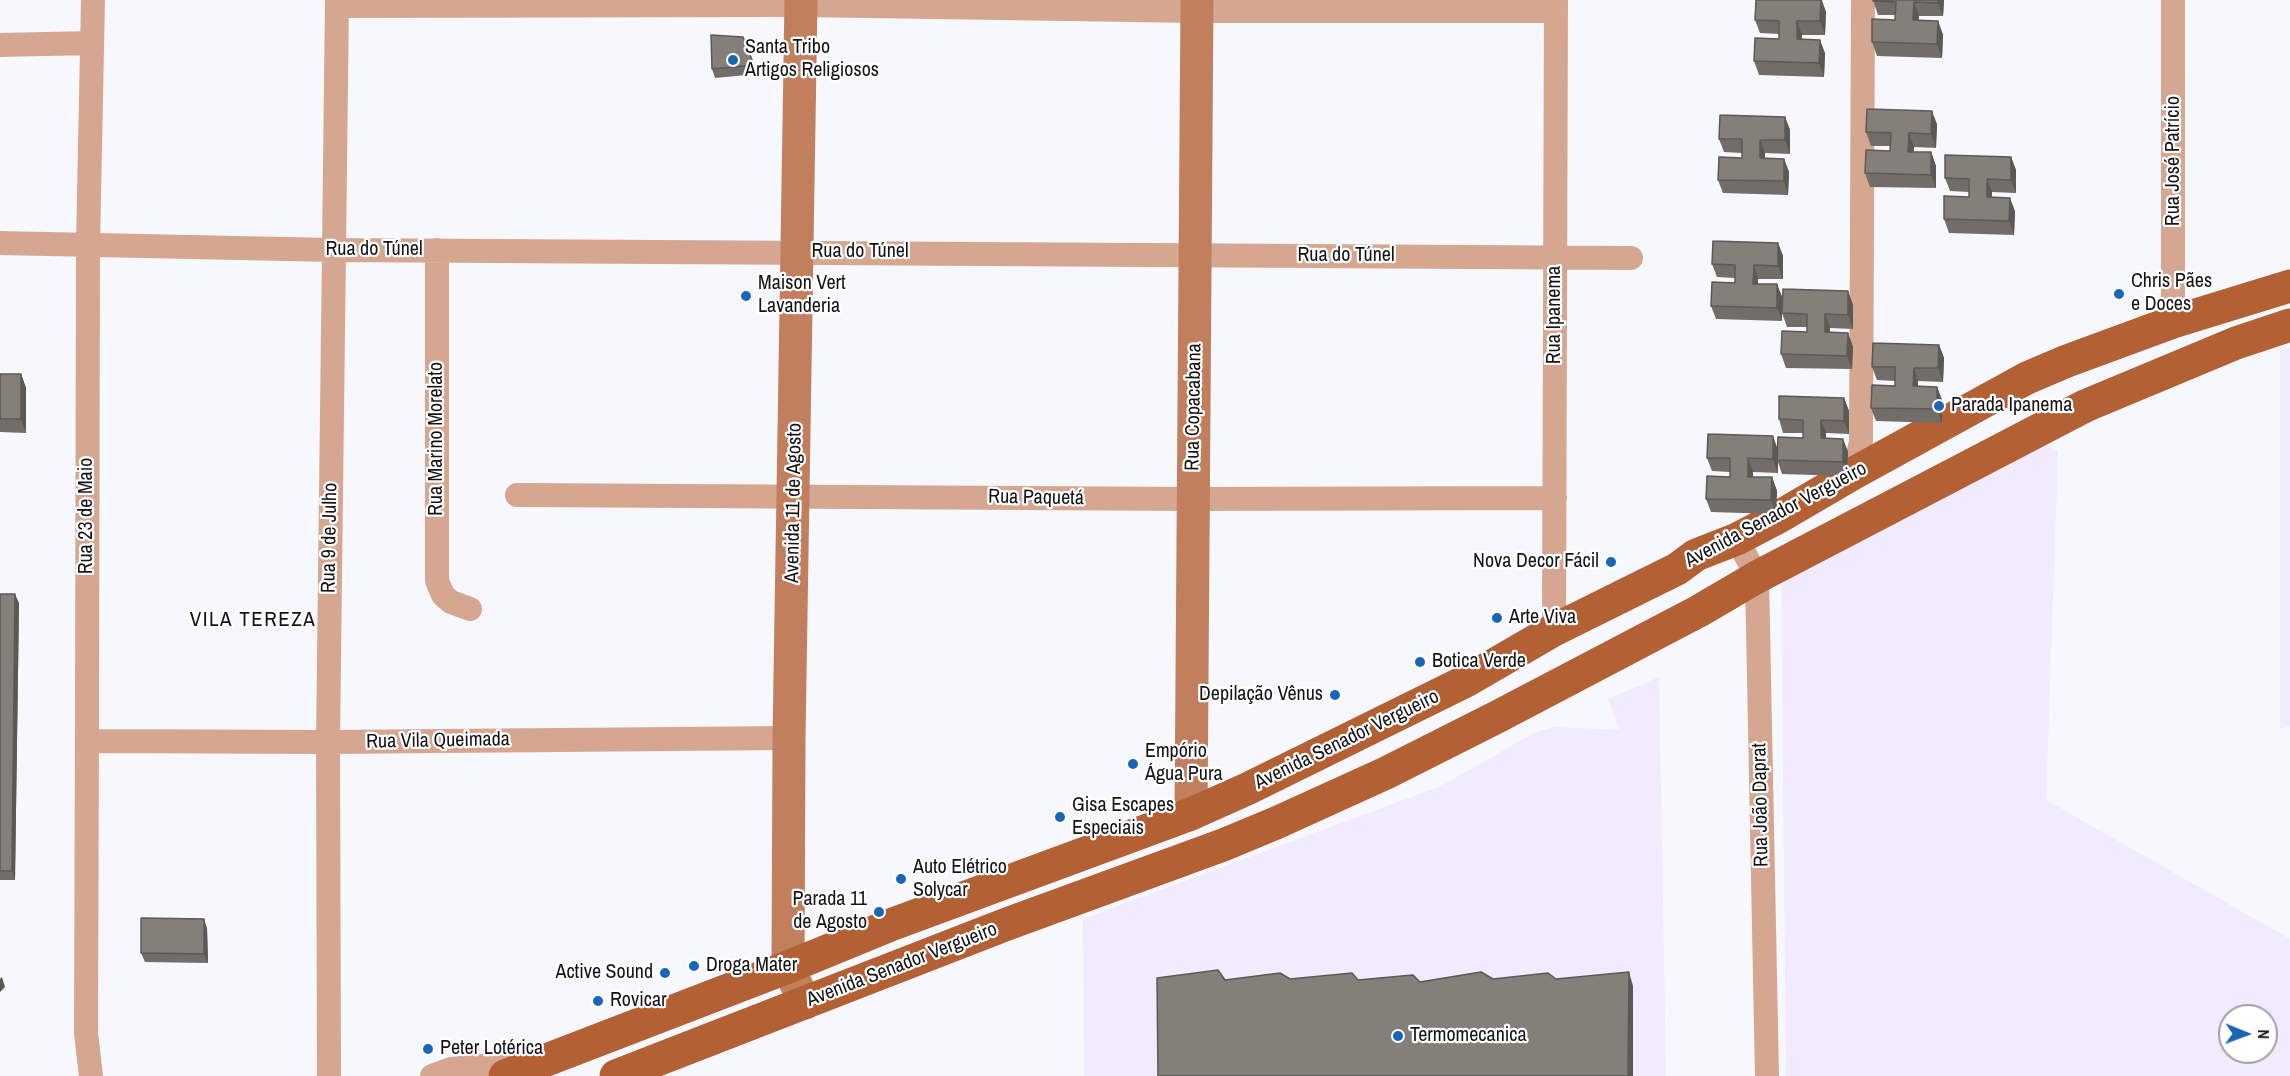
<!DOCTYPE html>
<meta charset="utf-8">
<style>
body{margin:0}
#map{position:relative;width:2290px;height:1076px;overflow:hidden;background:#f6f8fe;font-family:"Archivo Narrow",sans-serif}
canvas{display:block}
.north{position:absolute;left:2218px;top:1004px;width:60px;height:60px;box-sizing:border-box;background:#fff;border:2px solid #a1a1a2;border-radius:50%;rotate:91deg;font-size:16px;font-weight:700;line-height:24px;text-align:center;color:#141417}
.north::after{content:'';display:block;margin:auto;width:21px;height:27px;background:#1866b5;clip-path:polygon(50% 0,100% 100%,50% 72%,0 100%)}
</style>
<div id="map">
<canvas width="2290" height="1076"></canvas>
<div class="north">N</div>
</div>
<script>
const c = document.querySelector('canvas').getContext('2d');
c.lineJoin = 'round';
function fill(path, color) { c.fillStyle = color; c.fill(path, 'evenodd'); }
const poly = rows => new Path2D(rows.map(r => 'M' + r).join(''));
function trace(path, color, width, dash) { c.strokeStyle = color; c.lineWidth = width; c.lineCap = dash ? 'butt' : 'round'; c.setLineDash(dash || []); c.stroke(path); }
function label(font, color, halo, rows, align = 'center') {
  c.font = font + ' "Archivo Narrow",sans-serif'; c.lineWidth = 4.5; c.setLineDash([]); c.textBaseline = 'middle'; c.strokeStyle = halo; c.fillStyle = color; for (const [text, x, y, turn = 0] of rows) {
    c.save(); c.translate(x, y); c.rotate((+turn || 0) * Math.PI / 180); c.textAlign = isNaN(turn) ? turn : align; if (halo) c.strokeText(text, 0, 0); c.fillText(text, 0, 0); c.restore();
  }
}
fill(poly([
 [2290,348,2290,726,2280,729,2280,351],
 [2043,443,2058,451,2046,800,2290,939,2290,1076,1786,1076,1781,575],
 [2230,1016,2266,1016,2266,1052,2230,1052],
 [1659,677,1666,1076,1084,1076,1083,919,1441,786,1534,733,1553,727,1620,730,1608,699]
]), '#f2eaff');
trace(poly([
 [337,6,801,5,1197,11,1556,11],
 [0,45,92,43],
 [0,243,333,250,1631,258],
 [437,250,437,581,443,595,451,602,470,609],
 [2173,322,2173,0],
 [1854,473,1861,442,1863,0],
 [517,495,1193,499,1555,498],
 [1737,539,1757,577,1767,1076],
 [1554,630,1556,0],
 [87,741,328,742,789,738],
 [91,1076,86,1033,87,715,88,245,93,0],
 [329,1076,328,742,337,0],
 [432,1076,451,1069,483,1066,524,1068]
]), '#d6a790', 24);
trace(poly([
 [801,0,789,738,788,967,805,1003],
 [1191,814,1197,0]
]), '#c27f5d', 33);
trace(poly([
 [505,1076,788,967,893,924,1191,814,1247,789,1466,681,1554,630,1677,569,1696,555,1737,539,1777,518,1854,473,2027,378,2067,361,2173,322,2290,286],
 [616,1076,1007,924,1223,845,1276,823,1386,773,1497,717,1699,611,1757,577,2085,406,2236,343,2290,325]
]), '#b26034', 33);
fill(poly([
 [1756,0,1822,0,1826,12,1825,35,1802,35,1802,39,1825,53,1824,77,1759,75,1754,61,1779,39,1779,34,1760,33,1755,20],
 [1873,0,1944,0,1943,16,1919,16,1918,21,1938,21,1943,35,1942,58,1877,56,1872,42,1895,20,1895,15,1878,15],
 [743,37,757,74,715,78,712,69],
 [1785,117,1790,130,1790,154,1765,153,1765,158,1784,159,1789,172,1788,195,1723,193,1718,180,1742,158,1742,153,1724,152,1719,139],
 [1937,124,1936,148,1914,147,1914,152,1931,152,1936,166,1936,188,1870,187,1865,173,1890,151,1891,146,1871,146,1866,132],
 [2011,157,2016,170,2016,193,1992,192,1992,197,2015,211,2014,235,1949,233,1944,219,1969,197,1969,192,1950,191,1945,178],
 [1778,243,1783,256,1783,279,1758,279,1758,284,1777,284,1782,297,1782,321,1716,319,1711,306,1735,283,1735,278,1717,277,1712,264],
 [1848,291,1853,305,1853,329,1830,328,1830,333,1848,333,1853,347,1852,369,1786,368,1781,354,1807,332,1807,327,1787,327,1782,313],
 [1939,345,1944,358,1943,382,1918,381,1918,386,1937,387,1942,400,1942,423,1876,421,1871,408,1895,386,1895,381,1877,380,1872,367],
 [0,374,21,374,26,388,26,433,0,432],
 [1844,398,1849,411,1849,434,1826,433,1826,438,1843,439,1848,452,1847,476,1782,474,1778,462,1778,473,1753,472,1753,477,1772,477,1777,491,1776,514,1711,512,1706,499,1730,477,1730,472,1712,471,1707,458,1778,448,1803,438,1803,433,1783,433,1779,419],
 [0,594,19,603,15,880,0,880],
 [207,928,208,963,145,962,141,953]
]), '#726d68');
fill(poly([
 [1821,0,1826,12,1825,35,1820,21],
 [1938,0,1944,0,1943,16,1938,3],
 [1914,2,1919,16,1918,34,1913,20],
 [1797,21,1802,35,1802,53,1797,39],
 [1938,21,1943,35,1942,58,1937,44],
 [1820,40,1825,53,1824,77,1819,63],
 [1932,111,1937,124,1936,148,1931,134],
 [1785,117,1790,130,1790,154,1785,140],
 [1909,133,1914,147,1913,165,1908,152],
 [1760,140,1765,153,1764,171,1760,158],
 [1931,152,1936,166,1936,188,1931,175],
 [2011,157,2016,170,2016,193,2011,180],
 [1784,159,1789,172,1788,195,1784,181],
 [1987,179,1992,192,1992,211,1987,197],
 [2010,198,2015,211,2014,235,2009,221],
 [1778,243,1783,256,1783,279,1778,266],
 [1754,265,1758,279,1758,297,1753,284],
 [1777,284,1782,297,1782,321,1777,308],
 [1848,291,1853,305,1853,329,1848,315],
 [1825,314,1830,328,1830,346,1825,332],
 [1848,333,1853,347,1852,369,1847,356],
 [1939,345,1944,358,1943,382,1938,368],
 [1914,368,1918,381,1918,399,1913,386],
 [21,374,26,388,26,433,21,419],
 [1937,387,1942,400,1942,423,1937,409],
 [1844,398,1849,411,1849,434,1844,421],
 [1821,420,1826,433,1826,452,1821,438],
 [1773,436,1778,450,1778,473,1773,459],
 [1843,439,1848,452,1847,476,1843,462],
 [1748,458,1753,472,1753,491,1748,477],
 [1772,477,1777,491,1776,514,1771,500],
 [15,594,19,603,15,880,12,871],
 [204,919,207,928,208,963,204,954],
 [1629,972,1633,986,1633,1076,1628,1076],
 [2,977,5,987,0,992,0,979]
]), '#5c5955');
const building = poly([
 [1756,0,1821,0,1820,21,1797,21,1797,39,1820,40,1819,63,1754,61,1755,38,1779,39,1779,21,1755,20,1756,0],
 [1873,0,1938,0,1938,3,1914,2,1913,20,1938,21,1937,44,1872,42,1872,19,1895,20,1896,2,1873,1,1873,0],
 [711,35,743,37,754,65,712,69,711,35],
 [1867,109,1932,111,1931,134,1909,133,1908,152,1931,152,1931,175,1865,173,1866,150,1890,151,1891,133,1866,132,1867,109],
 [1720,115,1785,117,1785,140,1760,140,1760,158,1784,159,1784,181,1718,180,1719,157,1742,158,1742,139,1719,139,1720,115],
 [1945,155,2011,157,2011,180,1987,179,1987,197,2010,198,2009,221,1944,219,1944,196,1969,197,1969,179,1945,178,1945,155],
 [1713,241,1778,243,1778,266,1754,265,1753,284,1777,284,1777,308,1711,306,1712,282,1735,283,1735,265,1712,264,1713,241],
 [1783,289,1848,291,1848,315,1825,314,1825,332,1848,333,1847,356,1781,354,1782,331,1807,332,1807,314,1782,313,1783,289],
 [1873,343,1939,345,1938,368,1914,368,1913,386,1937,387,1937,409,1871,408,1872,385,1895,386,1895,367,1872,367,1873,343],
 [0,374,21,374,21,419,0,419,0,374],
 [1779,396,1844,398,1844,421,1821,420,1821,438,1843,439,1843,462,1777,460,1778,437,1803,438,1803,420,1779,419,1779,396],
 [1708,434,1773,436,1773,459,1748,458,1748,477,1772,477,1771,500,1706,499,1707,476,1730,477,1730,458,1707,458,1708,434],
 [0,594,15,594,12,871,0,871,0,594],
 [141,918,204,919,204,954,141,953,141,918],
 [1218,970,1225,980,1280,973,1290,979,1352,973,1358,980,1413,975,1420,982,1481,972,1493,979,1548,973,1556,979,1629,972,1628,1076,1158,1076,1157,978,1218,970]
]);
fill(building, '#847f79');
trace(building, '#5c5955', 1.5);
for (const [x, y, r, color] of [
 [733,60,6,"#1866b5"],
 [2119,294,6,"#1866b5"],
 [746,296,6,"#1866b5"],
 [1939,406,6,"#1866b5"],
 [1611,562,6,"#1866b5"],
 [1497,618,6,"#1866b5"],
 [1420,662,6,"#1866b5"],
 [1335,695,6,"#1866b5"],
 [1133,764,6,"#1866b5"],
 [1060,817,6,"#1866b5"],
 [901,879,6,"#1866b5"],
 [879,912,6,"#1866b5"],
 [694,966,6,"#1866b5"],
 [665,973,6,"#1866b5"],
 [598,1001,6,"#1866b5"],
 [1398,1036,6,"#1866b5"],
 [428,1049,6,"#1866b5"]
]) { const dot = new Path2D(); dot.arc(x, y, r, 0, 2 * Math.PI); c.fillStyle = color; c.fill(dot); trace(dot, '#fff', 2); }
label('20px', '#141417', '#fff', [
 ["Santa Tribo",745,48],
 ["Artigos Religiosos",745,71],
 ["Chris Pães",2131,282],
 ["e Doces",2131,305],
 ["Maison Vert",758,284],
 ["Lavanderia",758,307],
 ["Parada Ipanema",1951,406],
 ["Nova Decor Fácil",1599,562,"right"],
 ["Arte Viva",1509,618],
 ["Botica Verde",1432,662],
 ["Depilação Vênus",1323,695,"right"],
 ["Empório",1145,752],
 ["Água Pura",1145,775],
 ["Gisa Escapes",1072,806],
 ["Especiais",1072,829],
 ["Auto Elétrico",913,868],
 ["Solycar",913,891],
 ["Parada 11",867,900,"right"],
 ["de Agosto",867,923,"right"],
 ["Droga Mater",706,966],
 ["Active Sound",653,973,"right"],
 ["Rovicar",610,1001],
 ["Termomecanica",1410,1036],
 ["Peter Lotérica",440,1049]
], 'left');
label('20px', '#141417', '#fff', [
 ["Rua José Patrício",2174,161,-90],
 ["Rua do Túnel",374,250],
 ["Rua do Túnel",860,252],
 ["Rua do Túnel",1346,256],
 ["Rua Ipanema",1555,315,-90],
 ["Rua Copacabana",1194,407,-89],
 ["Rua Marino Morelato",437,439,-90],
 ["Rua Paquetá",1036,498,1],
 ["Avenida 11 de Agosto",794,503,-89],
 ["Avenida Senador Vergueiro",1776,515,-28],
 ["Rua 23 de Maio",87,516,-90],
 ["Rua 9 de Julho",330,538,-89],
 ["Avenida Senador Vergueiro",1347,740,-26],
 ["Rua Vila Queimada",438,741,-1],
 ["Rua João Daprat",1761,805,-91],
 ["Avenida Senador Vergueiro",902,965,-21]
]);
c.letterSpacing = '1.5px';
label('21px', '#141417', '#fff', [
 ["VILA TEREZA",253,620]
]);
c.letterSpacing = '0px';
</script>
